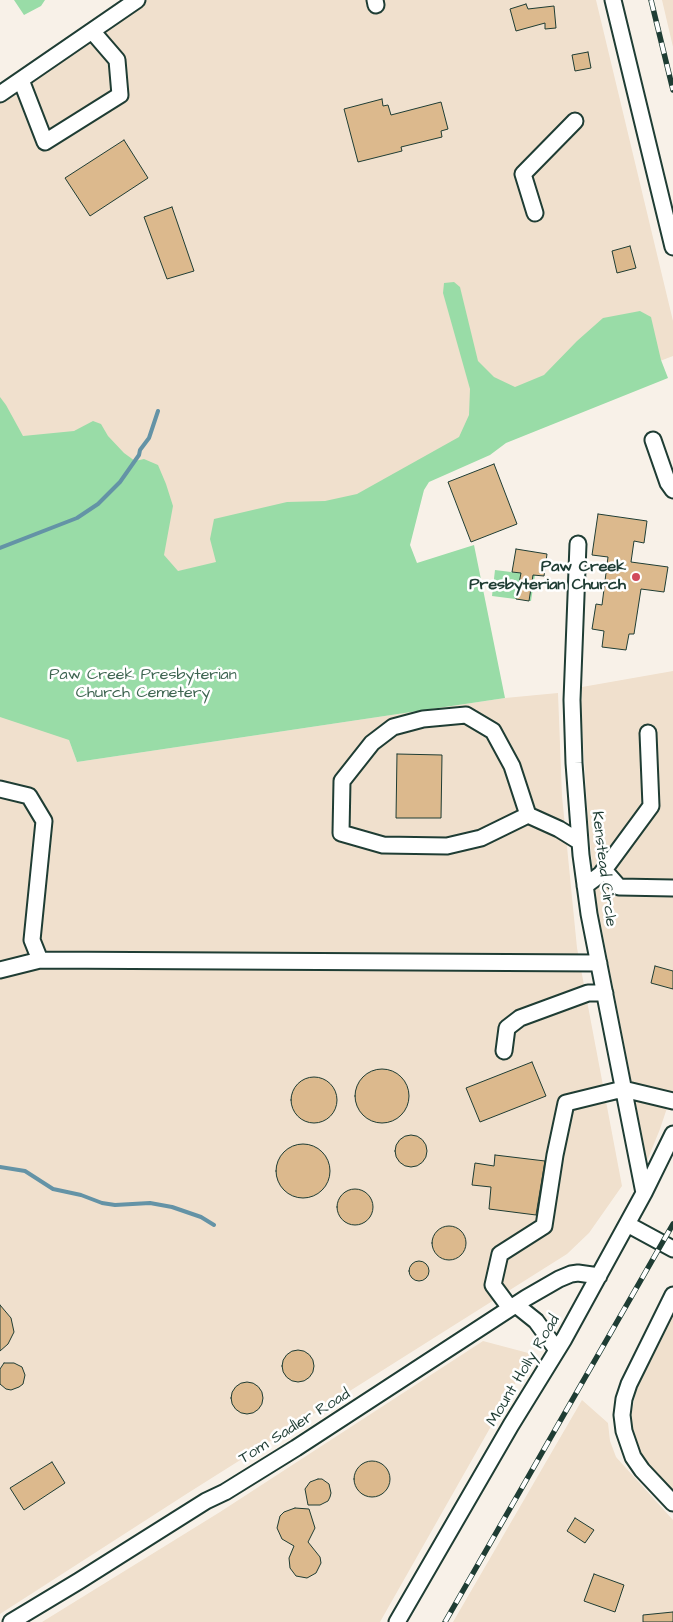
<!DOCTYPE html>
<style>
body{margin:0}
canvas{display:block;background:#f8f1e8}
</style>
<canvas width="673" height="1622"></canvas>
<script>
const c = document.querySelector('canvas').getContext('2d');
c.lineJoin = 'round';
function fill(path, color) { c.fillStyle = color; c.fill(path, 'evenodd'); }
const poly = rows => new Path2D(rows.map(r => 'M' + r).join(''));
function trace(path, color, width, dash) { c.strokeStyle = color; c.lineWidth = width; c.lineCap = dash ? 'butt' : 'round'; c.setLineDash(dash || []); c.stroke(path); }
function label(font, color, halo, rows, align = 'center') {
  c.font = font + ' "Architects Daughter",sans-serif'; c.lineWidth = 5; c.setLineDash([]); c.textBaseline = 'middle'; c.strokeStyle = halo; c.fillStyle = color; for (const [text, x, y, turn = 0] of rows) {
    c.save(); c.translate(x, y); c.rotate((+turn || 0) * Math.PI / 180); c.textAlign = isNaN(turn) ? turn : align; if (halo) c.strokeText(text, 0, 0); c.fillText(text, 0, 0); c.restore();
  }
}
fill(poly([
 [147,0,596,0,673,321,673,356,499,423,263,552,88,592,69,740,77,762,505,698,558,693,562,796,577,948,622,1186,589,1233,567,1254,188,1493,0,1614,0,102],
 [662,0,673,0,673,47],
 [673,671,673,1090,660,1129,647,1161,595,895,588,821,581,710,582,687],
 [673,1313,673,1493,646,1466,634,1440,631,1416,636,1391],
 [483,1341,532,1354,380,1622,42,1622,220,1512],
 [582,1400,608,1423,610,1441,616,1457,673,1520,673,1622,453,1622]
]), '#f0e0cd');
fill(poly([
 [14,0,45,0,41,6,24,15],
 [454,282,460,287,478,361,494,377,515,387,544,375,577,341,603,318,640,311,651,317,661,360,668,378,506,443,490,455,429,482,424,490,410,545,417,563,474,545,505,698,77,762,69,740,0,717,0,397,6,405,23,436,74,431,93,421,101,424,108,436,124,453,135,461,144,459,158,465,166,484,173,506,164,555,178,571,216,562,210,539,214,519,287,502,325,501,357,494,459,437,469,415,470,389,443,293,444,283],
 [495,570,535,575,531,601,492,596]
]), '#99dca7');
trace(poly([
 [0,548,77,518,98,504,120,482,139,455,140,450,149,438,158,411],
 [0,1167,25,1171,53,1189,81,1195,102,1203,115,1205,150,1203,172,1207,201,1217,214,1225]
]), '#6493a6', 4);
const building = poly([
 [526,4,528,9,554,6,556,28,545,29,545,23,516,31,510,9,526,4],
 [588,52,591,68,575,71,572,55,588,52],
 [382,99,383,106,388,105,391,115,441,102,448,129,441,131,442,137,401,147,402,151,358,162,344,109,382,99],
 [124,140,148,178,90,216,65,178,124,140],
 [172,207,194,271,167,279,144,217,172,207],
 [630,246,636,268,617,273,612,251,630,246],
 [494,464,517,524,471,542,448,482,494,464],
 [598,514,647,521,644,543,634,541,631,562,668,567,664,592,641,589,634,634,629,634,626,650,602,647,604,631,592,629,596,604,602,605,608,557,592,555,598,514],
 [516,549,547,554,544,576,533,575,529,601,516,599,521,573,512,572,516,549],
 [397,754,442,755,441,818,396,818,397,754],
 [655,966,673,971,673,989,651,983,655,966],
 [532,1062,546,1096,480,1122,466,1088,532,1062],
 '355 1096a27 27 0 1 1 54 0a27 27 0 1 1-54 0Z',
 '291 1100a23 23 0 1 1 46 0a23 23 0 1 1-46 0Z',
 '395 1151a16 16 0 1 1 32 0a16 16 0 1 1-32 0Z',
 '276 1171a27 27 0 1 1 54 0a27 27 0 1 1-54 0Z',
 [495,1155,545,1161,536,1215,489,1209,491,1187,472,1185,475,1163,494,1166,495,1155],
 '337 1207a18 18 0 1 1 36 0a18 18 0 1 1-36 0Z',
 '432 1243a17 17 0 1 1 34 0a17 17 0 1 1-34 0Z',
 '409 1271a10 10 0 1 1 20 0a10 10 0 1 1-20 0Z',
 [0,1305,11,1318,14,1332,8,1344,0,1351,0,1305],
 '282 1366a16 16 0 1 1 32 0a16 16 0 1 1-32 0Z',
 [4,1363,14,1363,22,1367,25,1375,23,1384,19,1387,11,1390,6,1389,0,1384,0,1369,4,1363],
 '231 1398a16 16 0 1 1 32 0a16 16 0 1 1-32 0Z',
 '354 1479a18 18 0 1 1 36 0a18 18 0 1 1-36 0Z',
 [52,1462,65,1483,24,1510,10,1488,52,1462],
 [318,1479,322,1479,329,1484,331,1493,330,1497,328,1501,320,1505,308,1505,305,1489,310,1482,318,1479],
 [295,1508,309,1509,315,1528,308,1542,320,1557,321,1563,316,1573,307,1578,296,1576,290,1568,289,1558,294,1546,282,1539,277,1528,280,1516,284,1512,295,1508],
 [575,1518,594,1530,585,1543,567,1531,575,1518],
 [594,1574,624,1585,615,1612,584,1601,594,1574],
 [673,1612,673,1622,643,1622,643,1615,673,1612]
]);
fill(building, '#dcb98d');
trace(building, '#1f3d34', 1);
const minor = poly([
 [375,0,376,5],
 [613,0,673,247],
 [21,80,45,142,120,95,117,60,92,31],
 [0,94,137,0],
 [535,213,523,174,575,121],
 [653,440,668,483,673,490],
 [578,544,572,700,574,763,581,855,589,914,644,1193],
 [0,789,29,796,44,821,32,940,40,960],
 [528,815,512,766,493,731,466,715,423,719,393,727,372,743,342,781,341,833,383,845,447,846,481,838,528,815,559,829,580,842],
 [604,870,619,887,673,888],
 [585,886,601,874,651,806,648,733],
 [0,970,40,960,599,963],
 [504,1051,507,1028,520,1018,588,993,605,993],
 [627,1224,673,1249],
 [673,1295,629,1384,624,1399,622,1415,624,1431,633,1457,642,1470,673,1503],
 [516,1305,536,1321,557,1350],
 [510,1308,493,1285,500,1254,544,1226,555,1155,566,1103,623,1089,673,1101],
 [11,1622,79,1581,206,1501,225,1492,296,1448,526,1298,559,1279,571,1274,578,1273,599,1276],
 [397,1622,511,1425,564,1339,644,1193,673,1134]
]);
trace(minor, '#1f3d34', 19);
trace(minor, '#fff', 15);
const rail = poly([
 [651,0,673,90],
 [445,1622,673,1224]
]);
trace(rail, '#1f3d34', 5.5);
trace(rail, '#fff', 4, [11]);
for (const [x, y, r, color] of [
 [636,577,5,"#d1495b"]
]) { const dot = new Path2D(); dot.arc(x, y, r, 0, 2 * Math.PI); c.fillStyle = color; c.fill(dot); trace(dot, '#fff', 2); }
label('bold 16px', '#1f3d34', '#fff', [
 ["Paw Creek",626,568],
 ["Presbyterian Church",626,586]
], 'right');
label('16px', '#3e6551', '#fff', [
 ["Paw Creek Presbyterian",143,676],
 ["Church Cemetery",143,694]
]);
label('16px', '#1f3d34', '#fff', [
 ["Kenstead Circle",603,869,83],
 ["Mount Holly Road",524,1371,-59],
 ["Tom Sadler Road",295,1427,-32]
]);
</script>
